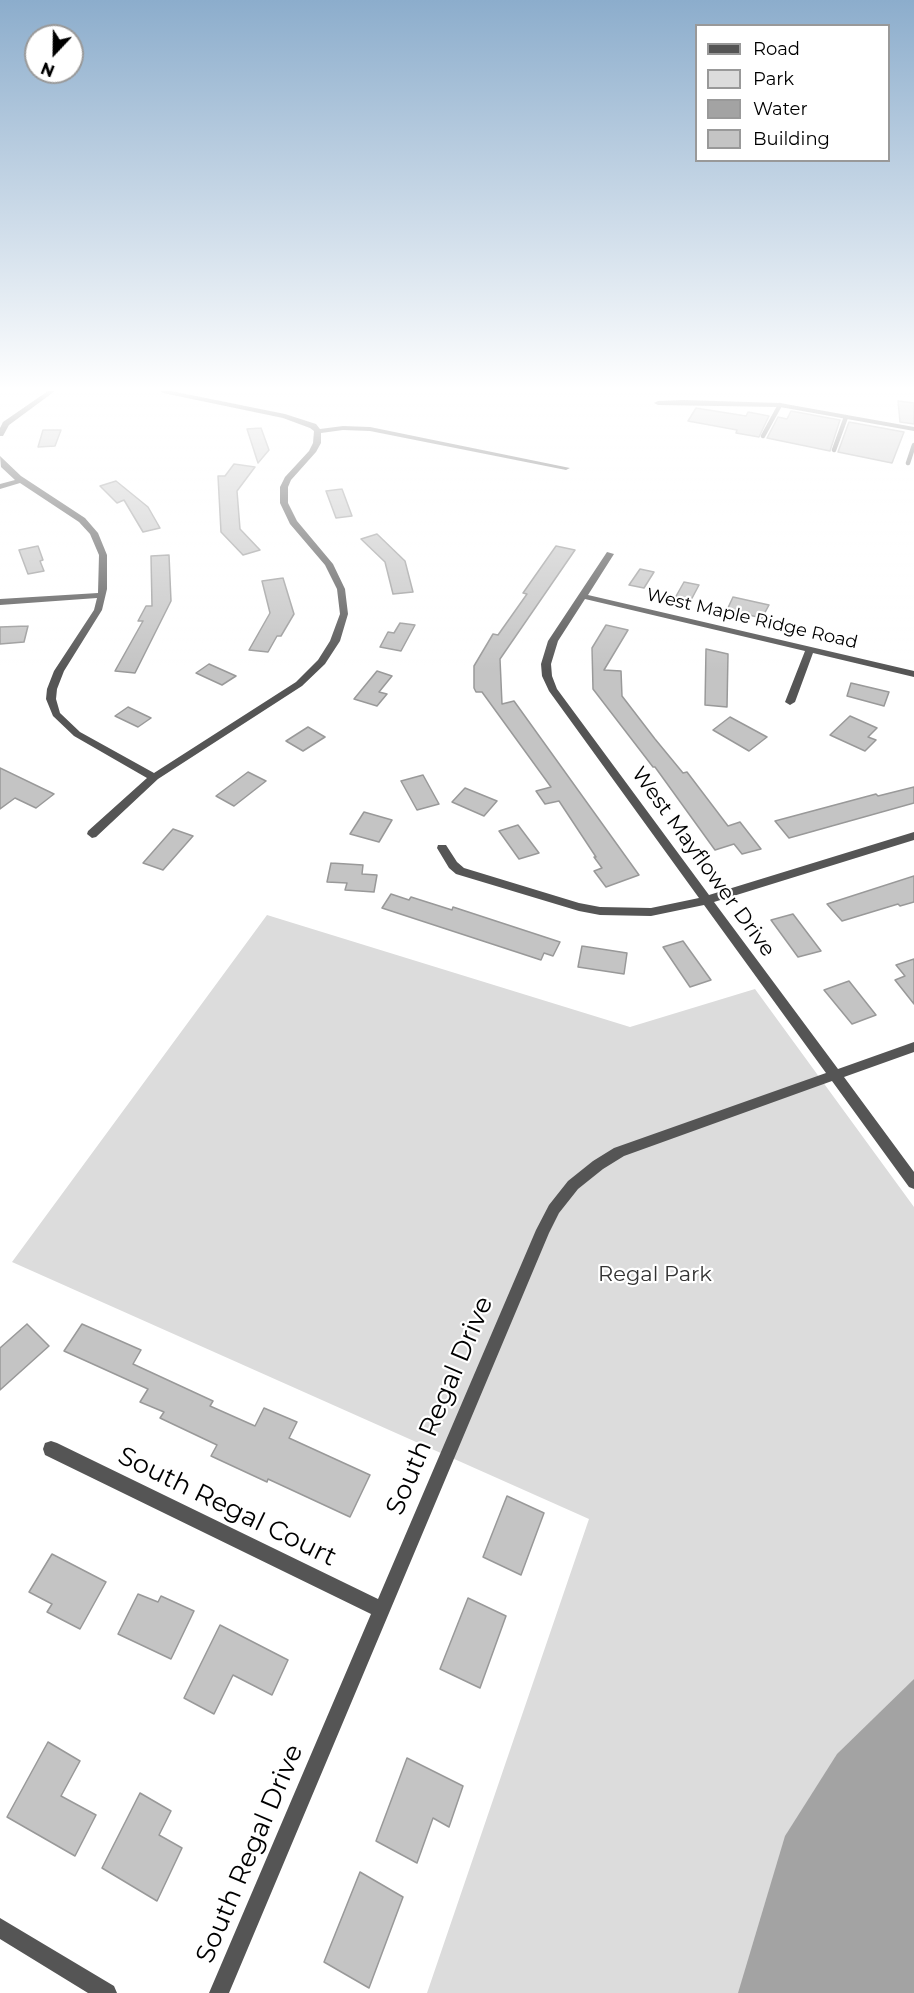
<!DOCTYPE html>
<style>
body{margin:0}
#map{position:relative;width:914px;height:1993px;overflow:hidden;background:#fff;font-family:Montserrat,sans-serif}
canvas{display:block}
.legend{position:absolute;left:695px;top:24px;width:195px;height:138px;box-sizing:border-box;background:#fff;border:2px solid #999;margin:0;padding:8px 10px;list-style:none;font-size:18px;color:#000}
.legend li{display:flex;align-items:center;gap:12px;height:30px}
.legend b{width:30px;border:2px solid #999}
.north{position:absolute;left:24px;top:24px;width:60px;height:60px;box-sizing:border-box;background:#fff;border:2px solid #999;border-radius:50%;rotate:202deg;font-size:16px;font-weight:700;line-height:24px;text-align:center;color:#000}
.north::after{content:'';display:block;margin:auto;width:21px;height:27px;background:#000;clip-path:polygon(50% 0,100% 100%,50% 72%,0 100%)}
</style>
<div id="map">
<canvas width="914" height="1993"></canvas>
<ul class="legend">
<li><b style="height:8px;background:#555"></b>Road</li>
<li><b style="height:16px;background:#dcdcdc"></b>Park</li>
<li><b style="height:16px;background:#a3a3a3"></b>Water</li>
<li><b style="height:16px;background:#c4c4c4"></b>Building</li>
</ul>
<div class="north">N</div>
</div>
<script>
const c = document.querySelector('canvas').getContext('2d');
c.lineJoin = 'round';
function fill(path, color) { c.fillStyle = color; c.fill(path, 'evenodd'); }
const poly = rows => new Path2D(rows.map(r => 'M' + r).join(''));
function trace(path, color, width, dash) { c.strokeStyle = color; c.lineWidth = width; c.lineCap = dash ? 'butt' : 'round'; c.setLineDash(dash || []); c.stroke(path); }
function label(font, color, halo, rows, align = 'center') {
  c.font = font + ' Montserrat,sans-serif'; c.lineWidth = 4.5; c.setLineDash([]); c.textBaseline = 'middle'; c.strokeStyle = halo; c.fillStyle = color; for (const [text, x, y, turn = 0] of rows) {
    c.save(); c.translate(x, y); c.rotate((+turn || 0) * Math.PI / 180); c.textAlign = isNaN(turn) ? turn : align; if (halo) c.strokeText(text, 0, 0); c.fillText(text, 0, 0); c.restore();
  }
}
fill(poly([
 [267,915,630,1027,755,989,914,1207,914,1993,427,1993,589,1519,12,1262]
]), '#dcdcdc');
fill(poly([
 [914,1679,914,1993,738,1993,785,1836,837,1754]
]), '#a3a3a3');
const building = poly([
 [898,401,914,403,914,424,900,422,898,401],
 [696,408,746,416,748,412,769,416,759,437,736,433,737,430,688,421,696,408],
 [791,411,840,420,830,451,767,438,778,417,787,419,791,411],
 [849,422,904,432,892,463,838,452,849,422],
 [261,428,269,450,258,463,247,429,261,428],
 [43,430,61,430,55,446,38,447,43,430],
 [234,464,255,467,237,491,240,529,260,550,243,555,221,532,218,476,225,476,234,464],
 [116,481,148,507,160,528,143,532,124,500,117,503,100,486,116,481],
 [342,489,352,516,336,518,326,491,342,489],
 [377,534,405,561,413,592,393,594,385,562,361,539,377,534],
 [38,546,43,560,40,561,44,571,28,574,19,550,38,546],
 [556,546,575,550,500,659,502,704,514,701,639,875,606,887,594,871,602,868,594,857,596,857,559,801,545,804,536,791,551,787,482,692,476,692,474,688,474,666,493,634,498,635,527,594,523,593,556,546],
 [169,555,171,601,135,673,115,671,143,621,138,621,146,606,152,606,151,556,169,555],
 [640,569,654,572,644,588,629,585,640,569],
 [283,578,294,614,281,636,277,636,268,652,249,650,270,613,262,581,283,578],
 [684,582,699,585,690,602,675,598,684,582],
 [733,597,769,605,762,618,727,610,733,597],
 [400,623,415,625,401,651,380,647,388,632,394,633,400,623],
 [606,625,628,630,604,670,621,671,622,696,655,739,683,773,687,772,728,826,740,822,761,849,742,854,734,844,715,850,655,767,653,767,593,689,592,648,606,625],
 [28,626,24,642,0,644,0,627,28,626],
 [706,649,728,654,727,707,705,705,706,649],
 [209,664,236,676,222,685,196,673,209,664],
 [377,671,392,676,379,692,387,694,377,706,354,699,377,671],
 [851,683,889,692,884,706,847,696,851,683],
 [128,707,151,718,138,727,115,716,128,707],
 [850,716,877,728,868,737,876,740,865,751,830,735,850,716],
 [730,717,767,737,749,751,713,730,730,717],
 [308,727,325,737,303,751,286,741,308,727],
 [0,768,54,794,36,808,15,798,0,809,0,768],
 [248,772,266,781,234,806,216,796,248,772],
 [423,775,439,804,417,810,401,781,423,775],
 [914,787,914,803,789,838,775,821,876,794,878,796,914,787],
 [465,788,497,801,484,816,452,802,465,788],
 [364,812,392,820,379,842,350,834,364,812],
 [518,825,539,853,519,859,499,831,518,825],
 [173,829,193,836,163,870,143,863,173,829],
 [331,863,363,865,362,874,377,875,374,892,345,890,347,883,327,882,331,863],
 [914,876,914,902,900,906,898,904,842,921,827,904,914,876],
 [391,894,409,900,411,897,452,910,453,907,560,942,553,956,544,953,541,960,382,908,391,894],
 [793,914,821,951,798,957,771,920,793,914],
 [683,941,711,980,690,987,663,947,683,941],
 [582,946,627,953,624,974,578,967,582,946],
 [914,959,914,1004,895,980,905,976,896,965,914,959],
 [849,981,876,1015,852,1024,824,990,849,981],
 [27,1324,49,1346,0,1390,0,1348,27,1324],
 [82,1324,141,1350,133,1364,213,1401,210,1406,255,1426,264,1408,297,1422,289,1438,370,1475,350,1517,268,1479,267,1482,211,1456,217,1445,160,1418,164,1412,140,1402,148,1389,64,1351,82,1324],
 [507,1496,544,1513,521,1575,483,1557,507,1496],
 [52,1554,106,1582,80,1629,47,1612,52,1604,29,1592,52,1554],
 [138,1594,158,1602,161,1596,194,1611,171,1659,118,1634,138,1594],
 [468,1598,506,1616,480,1688,440,1669,468,1598],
 [220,1625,288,1660,272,1695,233,1675,214,1714,184,1698,220,1625],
 [48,1742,80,1761,61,1796,96,1815,75,1856,7,1817,48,1742],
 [407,1758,463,1786,449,1827,433,1818,417,1863,376,1841,407,1758],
 [140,1793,171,1811,159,1835,182,1848,157,1901,102,1868,140,1793],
 [360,1872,403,1897,369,1988,324,1962,360,1872]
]);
fill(building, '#c4c4c4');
trace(building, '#999', 1.5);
trace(poly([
 [763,436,780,405],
 [834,450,846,417],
 [908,463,914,445]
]), '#555', 4.5);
fill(poly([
 [48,391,55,391,9,425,3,436,0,436,0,428,3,422,48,391],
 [160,391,171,391,285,414,316,424,320,429,343,426,370,427,570,468,566,470,370,431,343,430,321,433,321,443,316,452,291,480,288,487,288,503,297,521,333,564,345,589,348,614,340,641,325,664,302,686,158,779,96,837,92,838,87,834,88,831,147,778,74,736,53,716,46,699,47,689,54,671,94,610,97,598,0,605,0,599,98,593,99,555,90,534,79,522,20,483,0,489,0,484,15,480,1,467,0,456,21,476,85,518,98,533,107,555,107,589,102,610,64,671,57,689,56,699,60,713,80,732,154,773,296,682,318,660,330,641,340,614,337,589,325,565,290,524,280,503,280,487,285,477,309,451,313,443,314,431,310,428,283,418,163,393,160,391],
 [684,400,780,403,914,427,914,431,780,407,658,405,654,403,658,401,684,400],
 [607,552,614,554,588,595,914,671,914,677,813,653,795,702,790,705,785,702,805,651,585,599,558,641,551,664,552,676,557,689,709,895,914,832,914,840,714,902,838,1069,914,1042,914,1052,844,1077,914,1172,914,1189,909,1187,832,1081,624,1156,603,1169,578,1189,559,1213,549,1233,229,1993,209,1993,371,1614,45,1455,43,1449,45,1443,51,1441,57,1443,378,1599,536,1230,549,1205,568,1181,593,1161,614,1148,826,1073,704,905,651,916,600,915,579,911,456,874,449,868,437,848,438,845,446,845,457,862,464,868,579,903,600,907,651,908,699,898,549,691,542,676,541,664,548,641,607,552],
 [0,1918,114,1986,117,1993,88,1993,0,1939,0,1918]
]), '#555');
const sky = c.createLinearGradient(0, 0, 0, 670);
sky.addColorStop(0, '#8cadcc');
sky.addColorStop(0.58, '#fff');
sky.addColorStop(1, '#ffffff00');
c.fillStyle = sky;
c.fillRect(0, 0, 914, 670);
label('18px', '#000', '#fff', [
 ["West Maple Ridge Road",752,619,13]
]);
label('21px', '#000', '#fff', [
 ["West Mayflower Drive",703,862,54]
]);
label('21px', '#333', '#fff', [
 ["Regal Park",655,1275]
]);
label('26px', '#000', '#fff', [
 ["South Regal Drive",440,1406,-67],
 ["South Regal Court",227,1507,26],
 ["South Regal Drive",250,1854,-67]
]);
</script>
